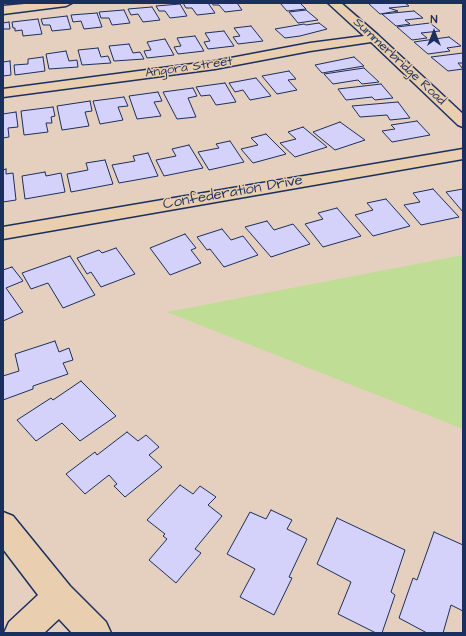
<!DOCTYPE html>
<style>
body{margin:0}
#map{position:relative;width:466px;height:636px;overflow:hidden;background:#e5d0bf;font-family:"Architects Daughter",sans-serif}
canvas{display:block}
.frame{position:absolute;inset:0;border:4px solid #1b2f5e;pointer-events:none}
.north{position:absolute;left:414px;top:12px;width:40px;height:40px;-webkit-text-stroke:3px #e9cfb0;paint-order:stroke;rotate:0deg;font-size:11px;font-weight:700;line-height:16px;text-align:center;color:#1b2f5e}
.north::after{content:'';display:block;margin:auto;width:14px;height:18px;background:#1b2f5e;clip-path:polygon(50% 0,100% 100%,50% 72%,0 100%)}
</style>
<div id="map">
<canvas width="466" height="636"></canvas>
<div class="frame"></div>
<div class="north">N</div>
</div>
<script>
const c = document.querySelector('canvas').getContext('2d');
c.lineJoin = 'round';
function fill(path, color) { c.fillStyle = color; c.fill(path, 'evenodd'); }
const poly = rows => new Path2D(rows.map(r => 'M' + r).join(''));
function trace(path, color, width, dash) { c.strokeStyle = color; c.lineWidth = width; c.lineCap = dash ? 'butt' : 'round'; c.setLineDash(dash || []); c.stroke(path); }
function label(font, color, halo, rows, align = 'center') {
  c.font = font + ' "Architects Daughter",sans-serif'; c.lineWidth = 3; c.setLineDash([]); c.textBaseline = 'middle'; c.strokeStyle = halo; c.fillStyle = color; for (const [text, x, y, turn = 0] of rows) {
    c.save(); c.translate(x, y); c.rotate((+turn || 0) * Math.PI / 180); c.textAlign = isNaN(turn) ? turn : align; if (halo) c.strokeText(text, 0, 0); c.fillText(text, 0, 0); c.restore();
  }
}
fill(poly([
 [463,255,463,429,167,312]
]), '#c0dd95');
const building = poly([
 [183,3,208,3,215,13,197,15,192,8,186,8,183,3],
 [212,3,237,3,242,10,225,12,219,5,213,5,212,3],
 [280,3,300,3,306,9,287,11,280,3],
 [368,3,405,3,409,6,389,8,398,11,380,14,368,3],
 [180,4,187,16,170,18,165,11,159,11,156,6,180,4],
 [152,7,160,20,143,22,138,14,131,15,128,9,152,7],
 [124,10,130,23,112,25,109,18,101,18,99,12,124,10],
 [306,10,318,20,298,23,289,12,306,10],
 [414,11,423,18,405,20,410,24,396,26,382,14,414,11],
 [97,13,102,27,84,29,81,21,73,22,71,15,97,13],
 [67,16,71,29,52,31,50,25,43,25,41,19,67,16],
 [38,19,42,34,23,36,22,30,15,31,15,28,13,28,12,22,38,19],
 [9,22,10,29,3,29,3,23,9,22],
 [319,23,327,29,300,36,285,38,275,29,304,24,306,25,319,23],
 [430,23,440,31,421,33,427,38,412,40,397,27,430,23],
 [251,26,263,41,238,44,233,37,240,36,234,28,251,26],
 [224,31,234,46,208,49,204,42,210,41,205,33,224,31],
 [195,36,204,51,178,54,174,47,181,46,177,38,195,36],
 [449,37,461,46,447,48,450,51,428,54,414,42,449,37],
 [165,39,174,55,147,58,144,51,151,50,147,42,165,39],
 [129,44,133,53,140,52,144,59,114,61,109,46,129,44],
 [98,48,101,57,108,56,111,63,82,65,78,50,98,48],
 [66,51,69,61,77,60,78,67,49,69,46,54,66,51],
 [463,53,463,63,458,63,463,69,448,71,431,57,463,53],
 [43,57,45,71,15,75,14,65,28,64,28,59,43,57],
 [354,57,364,66,322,73,315,65,354,57],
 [10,61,11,75,3,76,3,62,10,61],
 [364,68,379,82,362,84,358,80,333,84,324,74,364,68],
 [289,71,296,79,288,80,297,90,277,94,262,76,289,71],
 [256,78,271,96,250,100,243,90,235,92,229,83,256,78],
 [225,83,236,102,216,105,210,95,201,96,196,87,225,83],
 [381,84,393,98,375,100,372,97,346,100,338,89,381,84],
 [193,88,197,96,188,98,196,117,177,119,163,92,193,88],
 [158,92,162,101,154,102,161,116,137,119,129,96,158,92],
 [124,97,128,106,118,107,123,120,100,124,93,101,124,97],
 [90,101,92,111,85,112,89,126,62,130,57,106,90,101],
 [398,102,410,118,390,120,387,115,360,117,352,106,398,102],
 [53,107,55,116,51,117,52,123,46,123,48,132,24,135,21,111,53,107],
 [16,112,18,127,8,128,9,137,3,138,3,114,16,112],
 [417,121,430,135,392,142,382,131,395,129,391,125,417,121],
 [340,122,365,140,335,150,313,132,340,122],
 [303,127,327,147,295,157,280,143,296,139,288,132,303,127],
 [266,134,286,154,253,163,241,149,258,145,251,138,266,134],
 [230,141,244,162,209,170,198,152,219,148,216,144,230,141],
 [189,145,203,168,164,176,156,160,176,156,172,149,189,145],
 [148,153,158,176,119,183,112,165,135,161,133,156,148,153],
 [105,160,113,184,71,192,67,174,88,170,86,163,105,160],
 [6,169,6,174,13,173,16,200,3,202,3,170,6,169],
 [45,172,46,176,61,173,65,192,25,199,22,176,45,172],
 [433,189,459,217,421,225,404,205,420,202,413,193,433,189],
 [463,189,463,212,446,192,463,189],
 [386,199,410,226,373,236,355,215,373,210,367,203,386,199],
 [337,208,361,236,323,247,305,224,323,219,318,213,337,208],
 [267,221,274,230,293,224,310,244,271,257,245,227,267,221],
 [222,229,231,240,243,236,258,255,224,267,210,249,207,250,197,237,222,229],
 [185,234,196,248,191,250,201,263,170,275,150,248,185,234],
 [116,248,135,274,101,287,91,272,87,274,77,258,99,250,102,253,116,248],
 [70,256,95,295,63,308,48,283,31,289,22,273,70,256],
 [12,267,23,281,6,288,23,312,3,321,3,270,12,267],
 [55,341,59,352,69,348,73,360,63,363,68,374,33,386,33,389,3,400,3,376,19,371,15,354,55,341],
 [81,381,116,416,80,441,62,423,36,441,17,420,51,398,53,400,81,381],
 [127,432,138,441,146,435,159,447,149,455,162,467,125,497,114,486,117,484,109,475,85,494,66,474,95,452,97,455,127,432],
 [180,485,193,494,200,486,216,497,208,505,222,516,195,549,201,553,176,583,149,560,167,539,163,536,165,534,147,520,180,485],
 [271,510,292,520,287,529,307,539,289,577,292,578,274,615,240,597,255,569,227,554,250,512,266,519,271,510],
 [337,518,405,550,391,592,395,595,382,633,376,633,338,614,351,582,317,564,337,518],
 [434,532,463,545,463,611,451,605,443,633,427,633,399,618,413,578,417,580,434,532]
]);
fill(building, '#d4d2fb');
trace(building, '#1b2f5e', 1);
const street = poly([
 [35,3,72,3,66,6,3,14,3,6,35,3],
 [328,3,341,3,378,35,463,114,463,127,458,125,371,42,310,51,215,69,3,97,3,89,215,61,310,43,364,36,328,3],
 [463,149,463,159,3,239,3,227,463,149],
 [3,512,13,516,70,586,106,622,111,633,72,633,59,619,44,633,4,633,9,622,38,595,3,549,3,512]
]);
trace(street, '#1b2f5e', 3);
fill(street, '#e9cfb0');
label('13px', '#1b2f5e', '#e9cfb0', [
 ["Summerbridge Road",399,62,43],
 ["Angora Street",189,68,-8]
]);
label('15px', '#1b2f5e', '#e9cfb0', [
 ["Confederation Drive",233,193,-10]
]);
</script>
